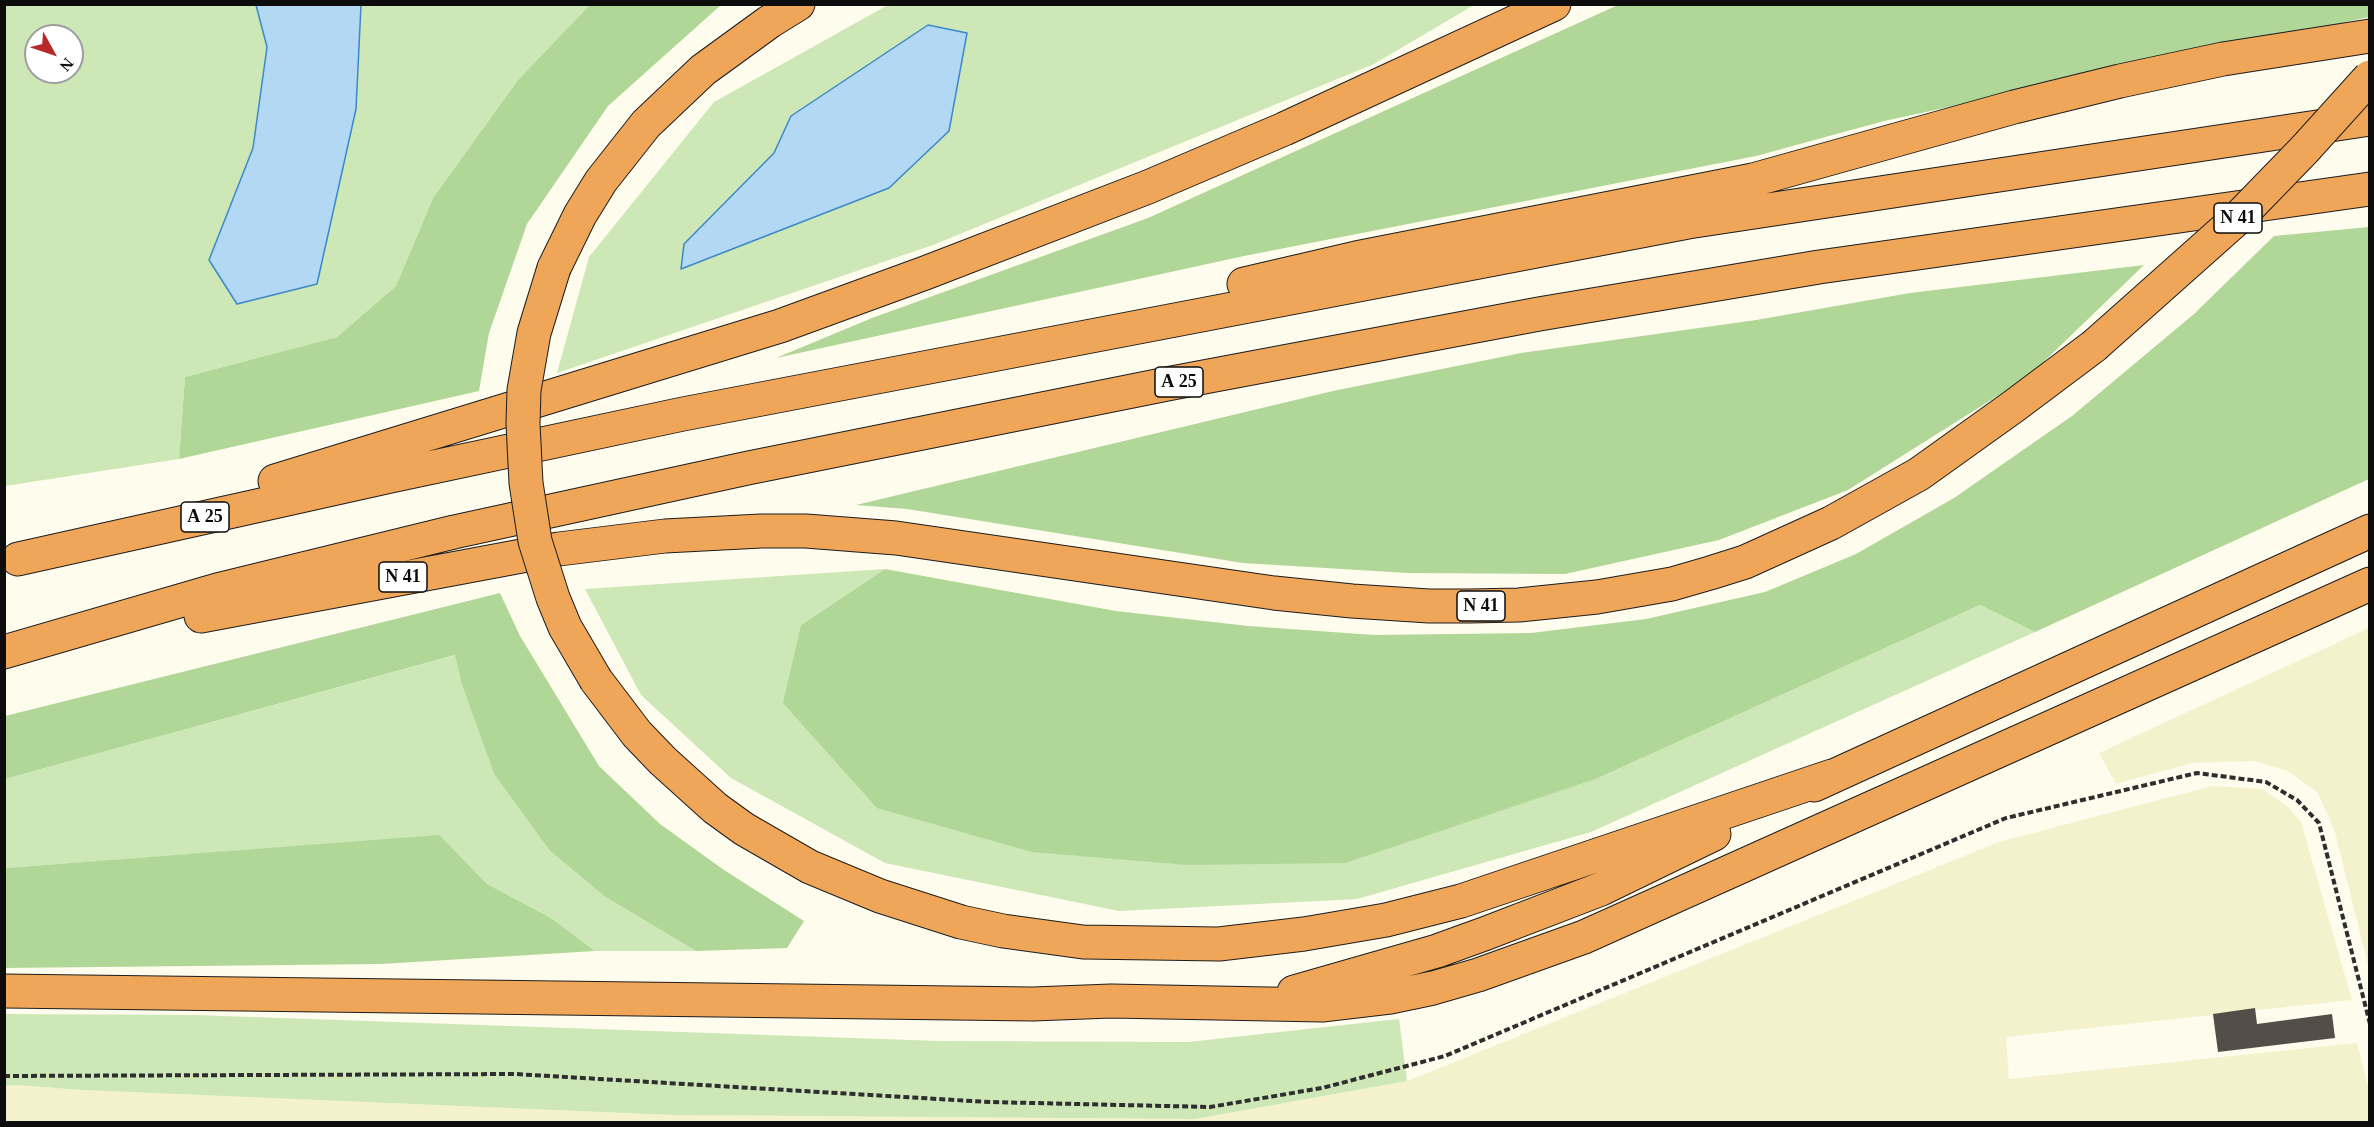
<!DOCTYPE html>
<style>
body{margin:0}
#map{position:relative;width:2374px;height:1127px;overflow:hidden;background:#fefcec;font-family:"Times New Roman",serif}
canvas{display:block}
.frame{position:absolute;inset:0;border:6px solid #0c0c0c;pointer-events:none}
.north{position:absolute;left:24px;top:24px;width:60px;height:60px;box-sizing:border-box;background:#fff;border:2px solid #9e9e9e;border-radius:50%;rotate:130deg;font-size:16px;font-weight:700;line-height:24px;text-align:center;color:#0c0c0c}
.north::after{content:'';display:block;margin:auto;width:21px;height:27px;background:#b62b2a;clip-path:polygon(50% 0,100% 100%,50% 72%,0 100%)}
</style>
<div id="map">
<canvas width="2374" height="1127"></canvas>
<div class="frame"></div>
<div class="north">N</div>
</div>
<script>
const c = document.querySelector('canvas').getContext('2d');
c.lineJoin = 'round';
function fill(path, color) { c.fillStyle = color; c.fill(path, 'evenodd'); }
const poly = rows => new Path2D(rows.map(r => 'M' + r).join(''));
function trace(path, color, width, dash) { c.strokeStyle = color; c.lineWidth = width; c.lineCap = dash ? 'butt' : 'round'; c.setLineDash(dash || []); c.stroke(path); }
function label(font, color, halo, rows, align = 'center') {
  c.font = font + ' "Times New Roman",serif'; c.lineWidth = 6; c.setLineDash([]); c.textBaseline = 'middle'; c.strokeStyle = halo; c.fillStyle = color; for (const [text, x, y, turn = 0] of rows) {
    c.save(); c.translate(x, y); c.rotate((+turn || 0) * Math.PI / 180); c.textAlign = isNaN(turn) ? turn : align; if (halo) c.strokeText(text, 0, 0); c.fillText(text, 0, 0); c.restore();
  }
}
fill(poly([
 [2369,628,2369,969,2335,832,2318,793,2288,771,2254,761,2192,763,2116,784,2099,753],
 [2212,786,2262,789,2287,806,2301,822,2352,1000,2006,1037,2009,1079,2357,1043,2369,1091,2370,1122,5,1122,4,1086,16,1085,82,1090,672,1115,1195,1119,1407,1081,1999,842]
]), '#f3f2cd');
fill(poly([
 [5,5,591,5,518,80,433,198,396,286,337,337,185,377,179,459,5,486],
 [36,36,72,36,72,72,36,72],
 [888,5,1474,5,1374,64,933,245,557,373,589,257,714,102],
 [791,115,889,188,682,269,684,244,774,153],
 [885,569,801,625,1598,778,1980,605,2035,632,1591,832,1357,899,1119,911,885,863,731,778,641,695,585,589],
 [456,655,462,685,494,774,549,850,604,896,696,951,595,951,551,918,487,884,438,836,5,868,5,779],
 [4,1014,195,1015,939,1041,1188,1042,1399,1019,1407,1081,1195,1119,672,1115,82,1090,16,1085,5,1086]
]), '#cde7b7');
fill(poly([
 [591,4,721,5,608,106,527,224,489,333,479,391,179,459,185,377,337,337,396,286,433,198,518,80],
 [1618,5,2369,5,2369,17,1884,121,1756,156,1244,256,776,358,872,318,1148,218],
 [2369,227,2369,479,2035,632,1980,605,1598,778,1345,863,1188,865,1032,852,877,808,783,703,801,625,885,569,1116,611,1248,626,1374,635,1531,633,1646,619,1765,592,1856,554,1954,498,2072,416,2194,314,2274,236],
 [2144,265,2029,376,1848,490,1719,540,1565,574,1408,573,1243,563,907,509,856,505,1333,391,1521,353,1756,320,1910,293],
 [500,593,520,636,599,766,660,824,724,870,804,921,787,948,696,951,604,896,549,850,494,774,462,685,455,655,5,779,5,716],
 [439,835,487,884,551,918,595,951,381,964,5,968,5,868]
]), '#b0d797');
const water = poly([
 [256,5,361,5,356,109,317,284,237,304,209,260,253,148,267,47,256,5],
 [928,25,967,33,949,131,889,188,681,269,684,244,774,153,791,116,928,25]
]);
fill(water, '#b2d8f3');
trace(water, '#3c88c8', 1.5);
fill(poly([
 [2255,1008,2257,1024,2332,1014,2335,1038,2218,1052,2213,1014]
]), '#544e49');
const highway = poly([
 [554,268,580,215,601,181,646,124,703,70,769,22,798,4],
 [1244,284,1356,258,1753,180,2014,107,2120,81,2223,59,2370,36],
 [275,481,780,326,925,273,1148,187,1284,129,1554,4],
 [18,559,391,476,683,414,1688,222,2370,119],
 [201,616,559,549,665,536,761,531,806,531,896,538,1274,593,1352,601,1429,606,1469,606,1519,605,1597,597,1672,584,1710,573,1745,562,1831,523,1919,474,2014,406,2094,346],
 [4,652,217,590,454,532,748,468,1172,383,1539,314,1819,267,2370,189],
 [596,680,637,734,663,761,715,808,744,829,810,867,880,896,961,922,1003,931,1083,942,1219,944,1304,934,1386,920,1461,901,1832,776],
 [1814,785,2370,531],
 [4,991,1033,1004,1111,1001,1322,1005,1390,997,1433,988,1478,975,1584,937,2370,584],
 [1294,992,1437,951,1484,934,1601,889,1714,834]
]);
trace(highway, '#1d1d1d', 35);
trace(poly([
 [4,1076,515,1074,989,1102,1210,1107,1322,1088,1445,1056,2006,818,2197,773,2266,782,2297,800,2319,823,2370,1024]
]), '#2e2e2e', 4, [6, 3]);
trace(highway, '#efa659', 33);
const highwayBridge = poly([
 [554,268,534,333,524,390,523,424,526,483,535,541,553,598,565,627,596,680],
 [2094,346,2239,217,2305,149,2370,77]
]);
trace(highwayBridge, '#1d1d1d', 35, []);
trace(highwayBridge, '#efa659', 33);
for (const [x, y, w] of [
 [2238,218,48],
 [1179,382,48],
 [205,517,48],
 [403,577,48],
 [1481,606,48]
]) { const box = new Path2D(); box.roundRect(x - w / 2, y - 15, w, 30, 4.5); c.fillStyle = '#fff'; c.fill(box); trace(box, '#0c0c0c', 1.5); }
label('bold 18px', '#0c0c0c', null, [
 ["N 41",2238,218],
 ["A 25",1179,382],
 ["A 25",205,517],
 ["N 41",403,577],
 ["N 41",1481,606]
]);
</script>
